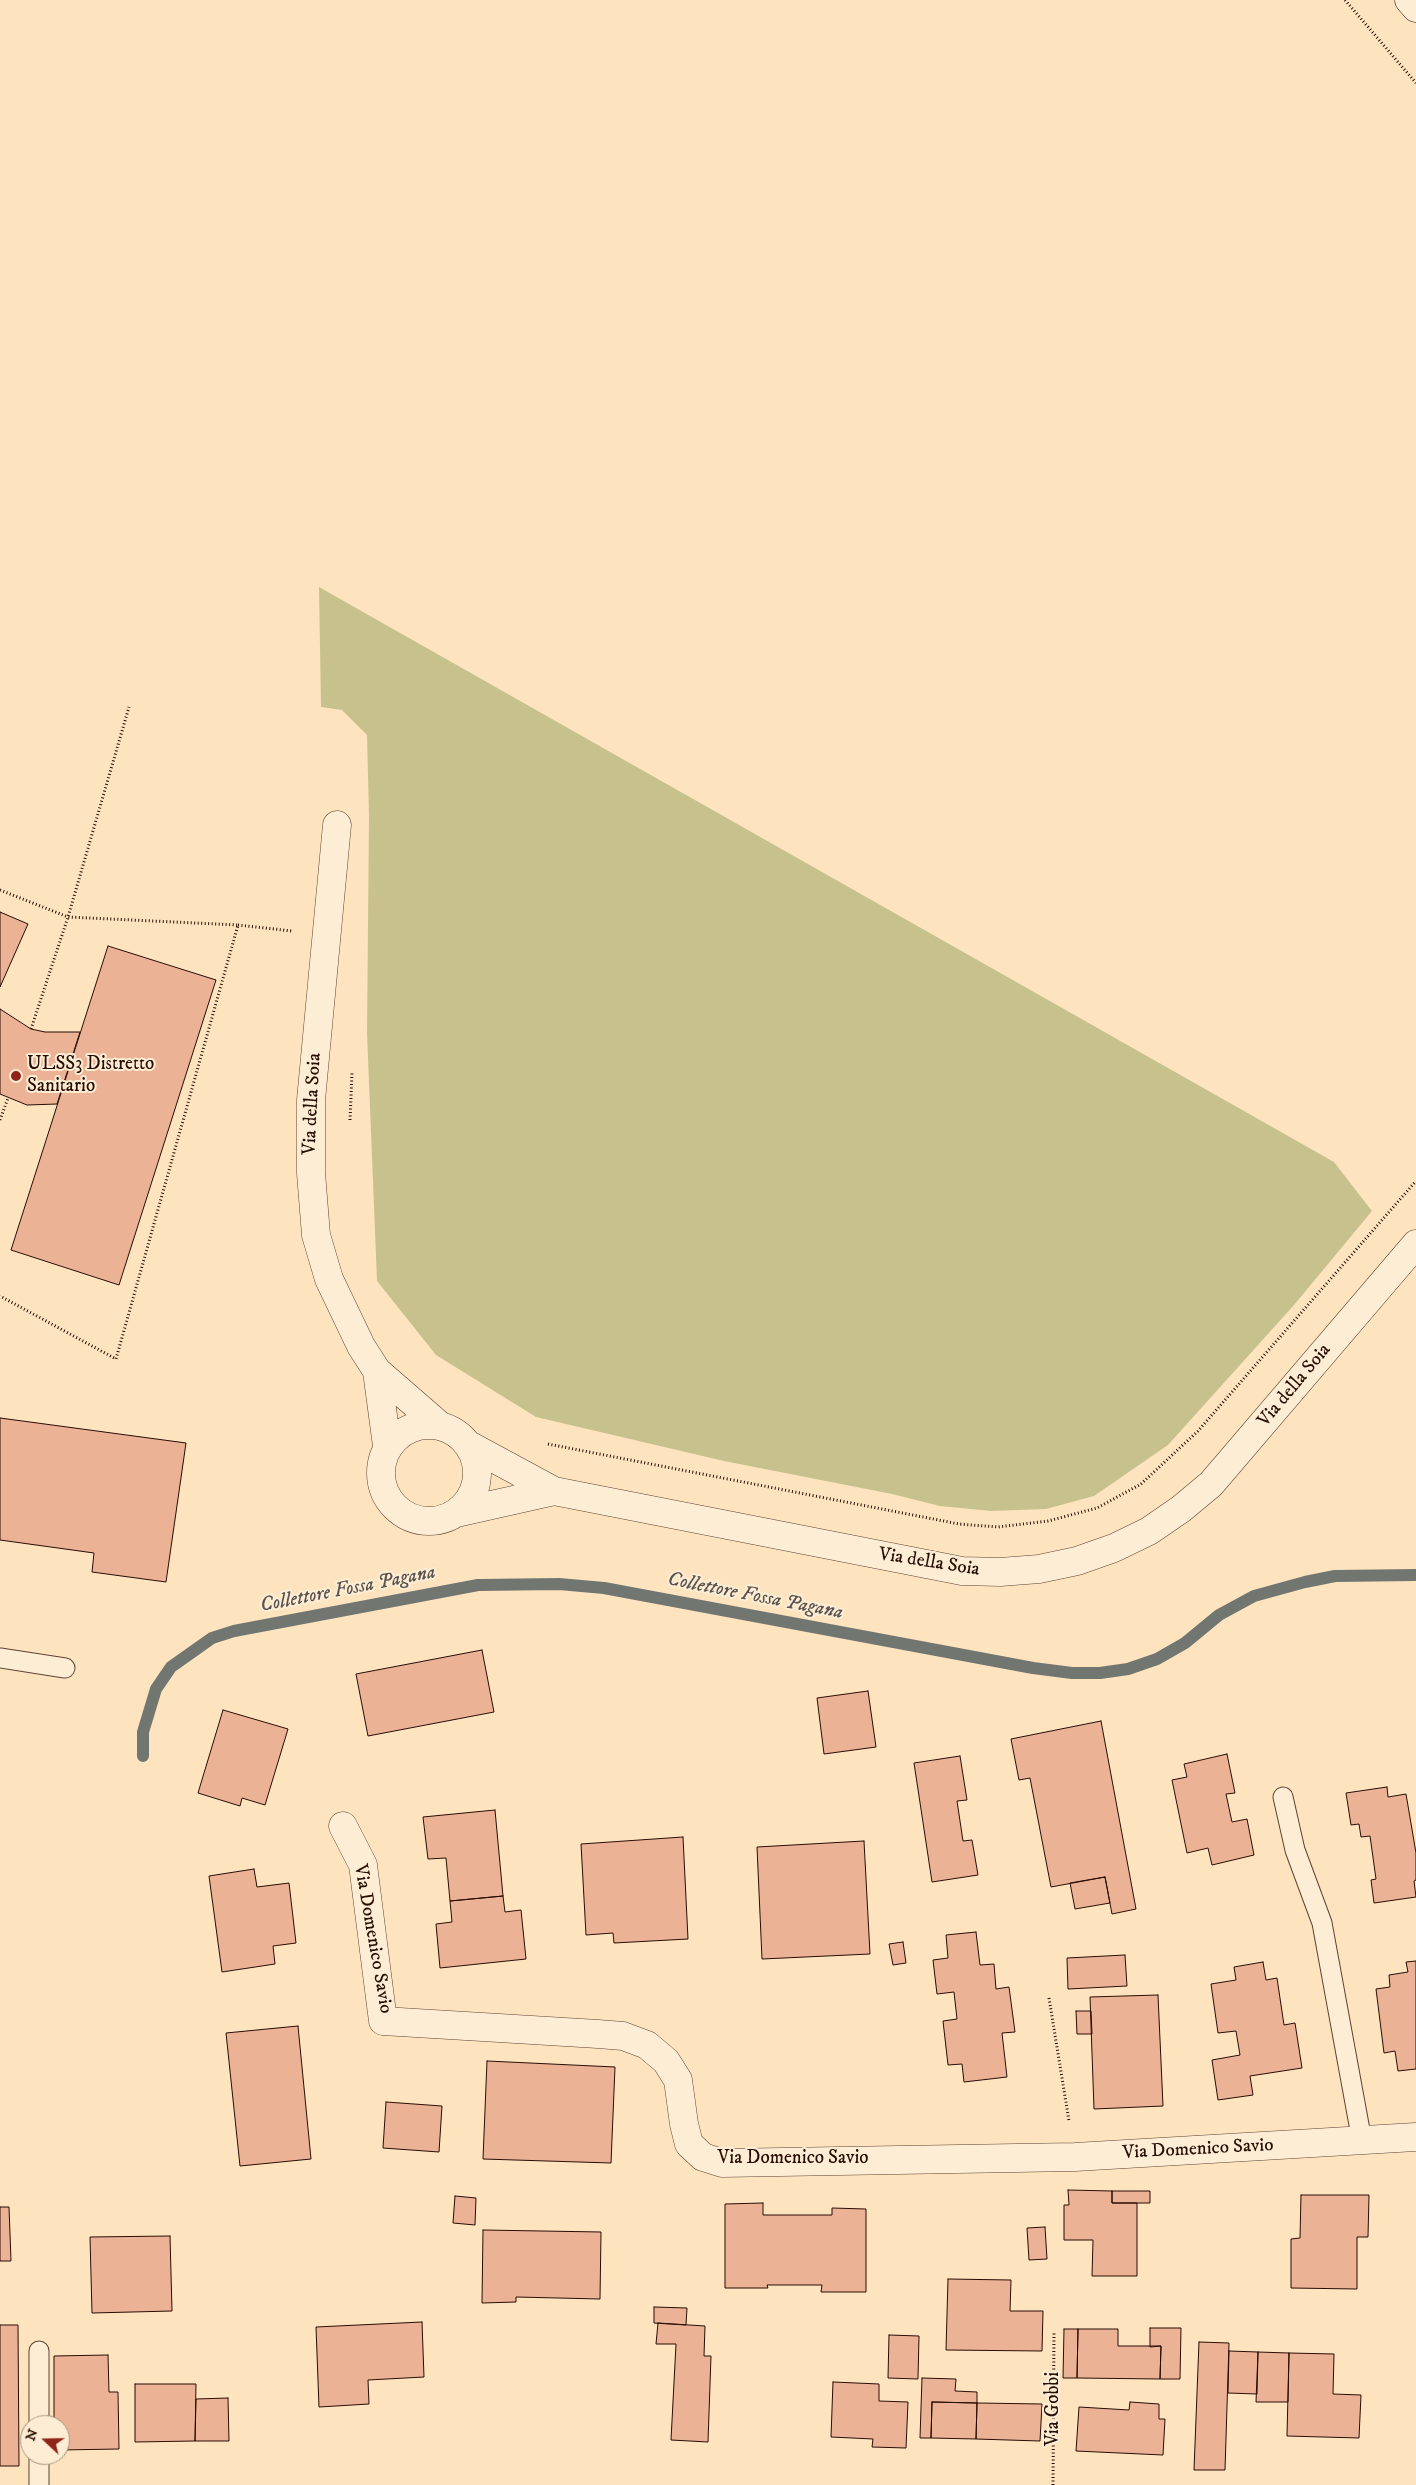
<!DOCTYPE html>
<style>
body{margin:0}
#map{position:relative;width:1416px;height:2485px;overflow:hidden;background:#fde4bf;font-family:"IM FELL DW Pica",serif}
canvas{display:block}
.north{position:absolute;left:20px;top:2415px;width:50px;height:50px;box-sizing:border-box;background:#feedd5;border:1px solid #a89381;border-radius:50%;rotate:291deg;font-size:14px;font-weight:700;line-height:20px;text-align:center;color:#280d03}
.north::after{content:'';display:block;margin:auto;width:18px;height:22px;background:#8f2418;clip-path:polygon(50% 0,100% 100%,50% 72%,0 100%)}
</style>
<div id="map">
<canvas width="1416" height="2485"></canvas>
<div class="north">N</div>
</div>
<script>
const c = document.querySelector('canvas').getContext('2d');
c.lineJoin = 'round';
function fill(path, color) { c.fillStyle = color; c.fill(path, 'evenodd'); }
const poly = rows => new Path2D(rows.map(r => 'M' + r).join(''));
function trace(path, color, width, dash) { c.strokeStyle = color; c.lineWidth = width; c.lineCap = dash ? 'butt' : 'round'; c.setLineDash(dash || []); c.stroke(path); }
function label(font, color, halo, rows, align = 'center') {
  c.font = font + ' "IM FELL DW Pica",serif'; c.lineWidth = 4; c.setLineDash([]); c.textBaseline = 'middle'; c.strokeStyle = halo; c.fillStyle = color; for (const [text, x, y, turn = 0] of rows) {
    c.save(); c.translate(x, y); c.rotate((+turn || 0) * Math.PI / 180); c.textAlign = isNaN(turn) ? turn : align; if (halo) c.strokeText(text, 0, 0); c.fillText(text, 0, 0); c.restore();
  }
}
fill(poly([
 [319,587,1334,1162,1372,1211,1294,1305,1168,1445,1094,1496,1046,1509,991,1511,940,1506,892,1494,724,1461,536,1417,436,1355,377,1281,367,1033,369,816,367,735,342,710,321,707]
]), '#c7c28d');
trace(poly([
 [143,1756,143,1732,156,1689,171,1667,212,1638,234,1631,478,1585,559,1584,604,1588,1033,1668,1072,1673,1100,1673,1128,1669,1157,1659,1185,1643,1219,1615,1254,1596,1305,1582,1335,1576,1416,1575]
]), '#727671', 12);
const building = poly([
 [0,912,28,924,0,987,0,912],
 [108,946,216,980,119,1285,11,1250,108,946],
 [0,1009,31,1029,45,1032,80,1032,57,1104,27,1105,0,1094,0,1009],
 [0,1418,186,1443,166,1582,92,1572,94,1553,0,1540,0,1418],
 [482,1650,494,1712,368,1736,356,1674,482,1650],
 [868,1691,876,1747,824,1754,817,1698,868,1691],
 [223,1710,288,1729,265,1805,242,1798,240,1806,198,1793,223,1710],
 [1101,1721,1136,1909,1112,1914,1105,1877,1051,1887,1030,1778,1019,1780,1011,1739,1101,1721],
 [1227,1754,1235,1793,1226,1794,1232,1822,1247,1819,1254,1855,1212,1865,1208,1848,1187,1853,1172,1780,1187,1777,1184,1764,1227,1754],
 [960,1756,967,1800,957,1801,963,1841,972,1840,978,1875,932,1882,914,1763,960,1756],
 [1387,1787,1388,1797,1406,1794,1416,1853,1416,1880,1414,1881,1416,1897,1374,1903,1371,1880,1376,1879,1370,1836,1361,1837,1359,1824,1351,1825,1346,1793,1387,1787],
 [495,1810,503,1896,450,1901,446,1858,428,1859,423,1817,495,1810],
 [683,1837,688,1939,614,1943,613,1933,586,1935,581,1844,683,1837],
 [864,1841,870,1954,762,1959,757,1847,864,1841],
 [254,1869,257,1887,289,1883,296,1943,273,1946,275,1964,222,1972,209,1876,254,1869],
 [1105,1877,1110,1903,1075,1909,1070,1883,1105,1877],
 [503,1896,505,1912,521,1910,526,1959,440,1968,436,1924,452,1922,450,1901,503,1896],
 [976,1932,980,1965,994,1964,996,1989,1009,1987,1015,2032,1002,2033,1007,2077,964,2082,962,2064,948,2065,943,2021,957,2019,954,1992,937,1994,933,1960,948,1958,946,1935,976,1932],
 [903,1942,906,1963,893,1965,889,1944,903,1942],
 [1125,1955,1127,1986,1068,1989,1067,1958,1125,1955],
 [1416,1961,1416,2069,1398,2071,1395,2051,1384,2053,1376,1989,1390,1987,1389,1975,1408,1972,1406,1962,1416,1961],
 [1263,1962,1266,1980,1277,1978,1284,2025,1295,2023,1302,2068,1250,2076,1253,2095,1218,2100,1212,2060,1240,2055,1236,2031,1218,2033,1211,1984,1236,1980,1234,1967,1263,1962],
 [1158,1995,1163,2106,1094,2109,1090,1997,1158,1995],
 [1076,2011,1091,2011,1092,2034,1077,2034,1076,2011],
 [298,2026,311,2159,240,2166,226,2033,298,2026],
 [487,2061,615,2067,611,2163,483,2159,487,2061],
 [386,2102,442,2106,439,2152,383,2148,386,2102],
 [1068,2190,1112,2191,1112,2203,1137,2203,1137,2276,1092,2276,1093,2240,1064,2240,1064,2205,1069,2205,1068,2190],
 [1112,2191,1150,2191,1150,2203,1112,2203,1112,2191],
 [1301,2195,1369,2195,1368,2237,1357,2237,1357,2289,1291,2288,1291,2239,1300,2238,1301,2195],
 [455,2196,476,2198,475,2225,453,2223,455,2196],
 [763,2203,763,2215,832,2215,832,2208,866,2209,866,2292,821,2292,822,2285,767,2285,768,2288,725,2288,725,2204,763,2203],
 [0,2207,9,2207,11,2261,0,2261,0,2207],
 [1045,2227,1047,2259,1029,2260,1027,2228,1045,2227],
 [483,2230,601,2232,600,2299,516,2297,516,2302,482,2303,483,2230],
 [170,2236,172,2311,92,2313,90,2237,170,2236],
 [948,2279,1011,2280,1010,2311,1043,2311,1042,2351,946,2350,948,2279],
 [654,2307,687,2308,686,2325,654,2323,654,2307],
 [422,2322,424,2377,368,2380,369,2404,319,2407,316,2327,422,2322],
 [658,2323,705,2326,704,2356,711,2356,708,2442,671,2440,676,2344,656,2344,658,2323],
 [0,2325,18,2325,19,2466,0,2466,0,2325],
 [1150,2328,1181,2328,1180,2379,1160,2379,1161,2346,1150,2347,1150,2328],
 [1064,2329,1078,2329,1077,2378,1063,2378,1064,2329],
 [1078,2329,1118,2329,1118,2346,1161,2346,1160,2379,1077,2378,1078,2329],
 [889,2335,919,2336,918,2379,888,2378,889,2335],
 [1199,2342,1229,2343,1225,2470,1194,2470,1199,2342],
 [1229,2351,1258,2352,1257,2394,1228,2393,1229,2351],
 [1258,2352,1289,2353,1288,2402,1256,2402,1258,2352],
 [1289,2353,1334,2354,1333,2394,1361,2395,1359,2438,1287,2436,1289,2353],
 [108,2355,109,2392,118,2392,119,2449,60,2450,60,2425,54,2425,54,2356,108,2355],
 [922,2378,956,2379,955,2391,977,2392,977,2403,932,2402,931,2438,920,2438,922,2378],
 [833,2382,879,2384,879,2401,908,2402,906,2448,872,2447,873,2439,831,2437,833,2382],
 [135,2384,196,2384,195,2441,135,2442,135,2384],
 [228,2398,229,2441,195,2441,196,2399,228,2398],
 [932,2402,977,2403,976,2439,931,2438,932,2402],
 [1130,2402,1159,2404,1159,2419,1165,2419,1163,2455,1076,2451,1079,2407,1129,2410,1130,2402],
 [977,2403,1042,2404,1040,2441,976,2439,977,2403]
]);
fill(building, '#ebb296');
trace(building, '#280d03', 1);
const lane = poly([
 [0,1658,65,1668],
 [1283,1797,1295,1850,1322,1923,1362,2141],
 [39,2351,39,2425],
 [39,2455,39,2485]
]);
const street = poly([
 [337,825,311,1100,311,1173,316,1235,329,1279,361,1346,377,1371,438,1424],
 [377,1371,387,1446],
 '381 1473a48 48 0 1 1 96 0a48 48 0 1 1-96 0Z',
 [469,1445,554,1491,962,1571,1000,1572,1039,1569,1077,1561,1114,1548,1149,1531,1181,1509,1211,1484,1416,1244],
 [456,1513,554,1491],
 [343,1826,363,1865,383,2021,598,2034,623,2036,647,2045,666,2061,678,2080,684,2124,689,2144,703,2157,722,2163,1075,2157,1416,2137]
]);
const secondary = poly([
 [1409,0,1416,8]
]);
trace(lane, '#5d4332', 21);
trace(street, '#5d4332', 29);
trace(secondary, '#280d03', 29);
trace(poly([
 [1345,0,1416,83],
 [0,890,68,917,238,925,116,1359,0,1296],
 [238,925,292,931],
 [31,1029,68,917,129,707],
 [0,1120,8,1098],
 [350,1120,352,1073],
 [548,1444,959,1524,998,1527,1048,1521,1097,1508,1141,1484,1198,1431,1416,1181],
 [1049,1998,1069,2121],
 [1053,2485,1054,2333]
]), '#280d03', 3, [1, 2.5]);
trace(lane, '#feedd5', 19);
trace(street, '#feedd5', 28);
trace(secondary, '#feedd5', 28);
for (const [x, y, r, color] of [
 [16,1076,6,"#8f2418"]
]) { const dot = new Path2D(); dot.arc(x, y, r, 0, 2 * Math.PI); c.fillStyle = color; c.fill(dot); trace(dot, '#feedd5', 2); }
label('19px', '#280d03', '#feedd5', [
 ["ULSS3 Distretto",27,1065],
 ["Sanitario",27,1087]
], 'left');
label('19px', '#280d03', '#feedd5', [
 ["Via della Soia",313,1104,-87],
 ["Via della Soia",1295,1386,-50],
 ["Via della Soia",929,1563,9],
 ["Via Domenico Savio",372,1939,80],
 ["Via Domenico Savio",1198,2150,-3],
 ["Via Domenico Savio",793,2159],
 ["Via Gobbi",1054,2409,-90]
]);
label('italic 20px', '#59534d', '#feedd5', [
 ["Collettore Fossa Pagana",348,1590,-11],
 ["Collettore Fossa Pagana",755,1597,11]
]);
</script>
